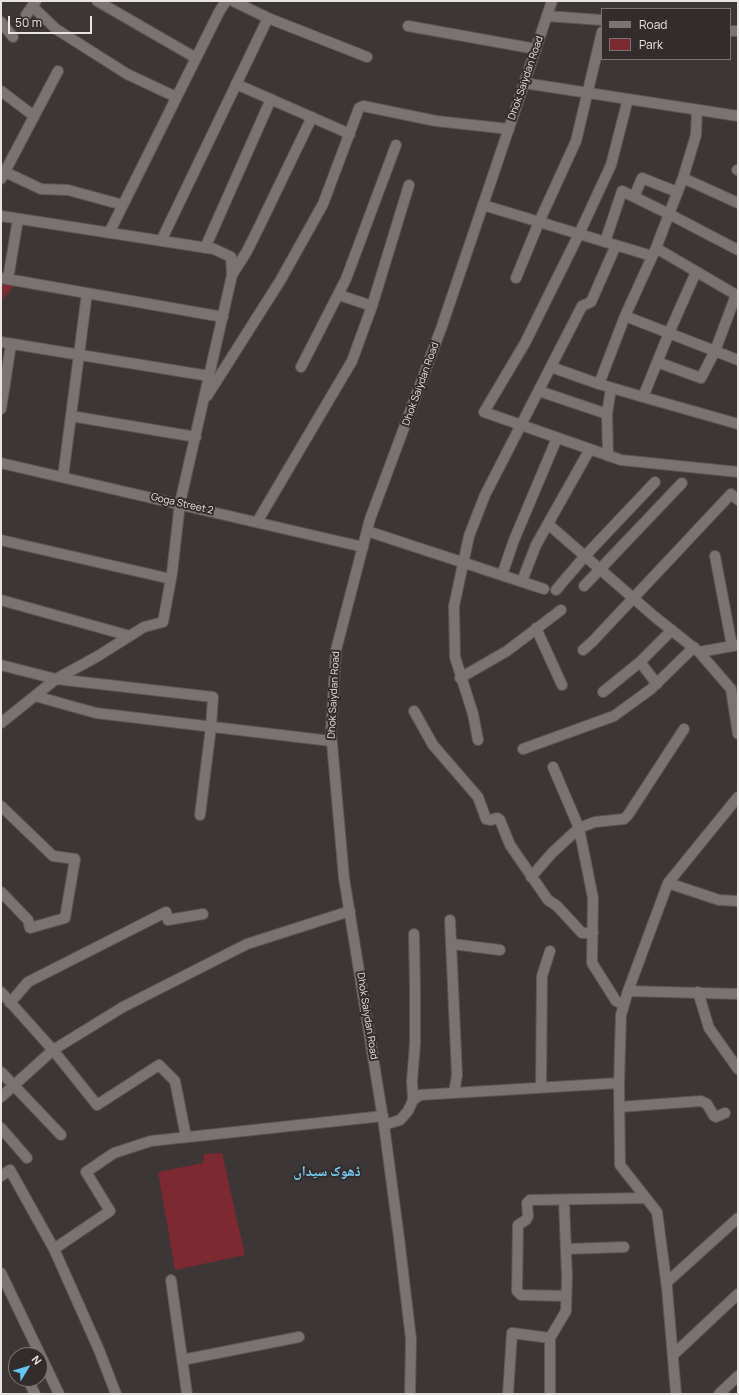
<!DOCTYPE html>
<meta charset="utf-8">
<style>
body{margin:0}
#map{position:relative;width:739px;height:1395px;overflow:hidden;background:#3d3636;font-family:Manrope,sans-serif}
canvas{display:block}
.frame{position:absolute;inset:0;border:2px solid #e8e4e3;pointer-events:none}
.legend{position:absolute;left:601px;top:8px;width:130px;height:52px;box-sizing:border-box;background:#332c2c;border:1px solid #7b7675;margin:0;padding:5px 7px;list-style:none;font-size:12px;color:#e8e4e3}
.legend li{display:flex;align-items:center;gap:8px;height:20px}
.legend b{width:20px;border:1px solid #7b7675}
.north{position:absolute;left:8px;top:1347px;width:40px;height:40px;box-sizing:border-box;background:#332c2c;border:1px solid #7b7675;border-radius:50%;rotate:52deg;font-size:11px;font-weight:700;line-height:16px;text-align:center;color:#e8e4e3}
.north::after{content:'';display:block;margin:auto;width:14px;height:18px;background:#64c5ee;clip-path:polygon(50% 0,100% 100%,50% 72%,0 100%)}
.scale{position:absolute;left:8px;top:16px;width:84px;height:18px;box-sizing:border-box;border:2px solid #e8e4e3;border-top:0;padding-left:5px;font-size:12px;line-height:14px;white-space:nowrap;color:#e8e4e3;-webkit-text-stroke:3px #332c2c;paint-order:stroke}
</style>
<div id="map">
<canvas width="739" height="1395"></canvas>
<div class="frame"></div>
<ul class="legend">
<li><b style="height:5px;background:#7b7373"></b>Road</li>
<li><b style="height:11px;background:#7d2931"></b>Park</li>
</ul>
<div class="north">N</div>
<div class="scale">50 m</div>
</div>
<script>
const c = document.querySelector('canvas').getContext('2d');
c.lineJoin = 'round';
function fill(path, color) { c.fillStyle = color; c.fill(path, 'evenodd'); }
const poly = rows => new Path2D(rows.map(r => 'M' + r).join(''));
function trace(path, color, width, dash) { c.strokeStyle = color; c.lineWidth = width; c.lineCap = dash ? 'butt' : 'round'; c.setLineDash(dash || []); c.stroke(path); }
function label(font, color, halo, rows, align = 'center') {
  c.font = font + ' Manrope,"Noto Naskh Arabic",sans-serif'; c.lineWidth = 4; c.setLineDash([]); c.textBaseline = 'middle'; c.strokeStyle = halo; c.fillStyle = color; for (const [text, x, y, turn = 0] of rows) {
    c.save(); c.translate(x, y); c.rotate((+turn || 0) * Math.PI / 180); c.textAlign = isNaN(turn) ? turn : align; if (halo) c.strokeText(text, 0, 0); c.fillText(text, 0, 0); c.restore();
  }
}
fill(poly([
 [1,283,14,286,1,301],
 [222,1153,245,1255,175,1270,158,1172,203,1163,204,1154]
]), '#7d2931');
const street = poly([
 [97,1,196,58],
 [233,1,268,18,367,57],
 [32,6,56,29,127,74,176,97],
 [26,15,36,1],
 [547,16,602,20],
 [1,22,13,37],
 [408,26,536,49],
 [730,31,738,31],
 [524,83,738,116],
 [236,84,350,134],
 [1,91,34,116],
 [628,99,611,165,579,234,525,343,484,412,621,460,738,472],
 [697,110,696,135,683,178,738,203],
 [737,170,738,170],
 [5,172,41,189,68,190,123,205],
 [683,178,669,214,738,250],
 [1,179,58,71],
 [634,197,642,178,677,192],
 [483,205,652,256],
 [1,216,214,249,231,257,232,275,180,503,172,573,163,622,144,627,98,656,56,679,1,665],
 [109,233,219,12,226,1],
 [161,241,268,18],
 [605,242,622,191,669,214,656,248,738,296],
 [205,248,271,99],
 [656,248,625,316,738,360],
 [696,272,669,333,643,397,738,424],
 [232,275,247,251,260,225,312,117],
 [1,278,223,317],
 [516,278,539,222,576,141,602,32],
 [8,279,18,219],
 [339,295,372,306],
 [625,316,599,384,643,397],
 [1,342,209,376],
 [657,362,701,378,715,351,736,295],
 [301,367,346,279,396,145],
 [551,367,599,384],
 [539,391,607,414,608,456],
 [207,396,280,281,323,204,359,108,363,106,436,121,509,129],
 [1,409,11,344],
 [607,414,611,388],
 [71,416,196,437],
 [1,463,363,547],
 [63,477,87,293],
 [257,522,352,361,372,306,409,185],
 [548,524,655,617,699,652,731,689,738,734],
 [367,531,544,589],
 [1,540,171,579],
 [715,556,732,646],
 [502,575,514,540,557,438],
 [522,581,536,545,590,449],
 [584,586,682,483],
 [556,590,585,556,655,482],
 [1,600,130,636],
 [536,628,562,685],
 [583,650,593,641,731,494,738,500],
 [699,652,738,645],
 [640,662,657,684],
 [460,678,507,651,561,610],
 [603,692,640,662,672,630],
 [35,696,96,713,331,741],
 [414,711,433,745,478,797,486,819,491,820,497,818,500,820,510,845,548,900,557,906,582,933,593,933],
 [1,723,56,679,213,697,211,727,200,815],
 [478,740,473,714,455,657,454,606,469,536,485,495,582,306,591,302,616,245],
 [523,749,614,716,651,689,694,647],
 [553,767,579,828,593,898,592,963,616,1001,624,1005],
 [738,797,668,883,628,991,738,994],
 [1,806,53,856,75,859,65,918,30,928,28,920,1,892],
 [531,877,552,853,579,828,595,822,624,819,628,815,684,729],
 [668,883,719,900,738,901],
 [450,920,457,1075,454,1093],
 [452,944,500,950],
 [628,991,621,1015,619,1083,620,1165,657,1212,667,1288,676,1394],
 [1,992,53,1050,97,1105,159,1065,175,1081,186,1137],
 [698,992,709,1028,738,1069],
 [10,1003,28,982,166,912,168,920,203,914],
 [1,1072,61,1135],
 [541,1087,542,976,550,951],
 [1,1097,53,1050,123,1007,247,944,350,911],
 [413,1100,412,1081,415,1044,415,989,414,934],
 [619,1107,701,1101,707,1104,714,1116,716,1117,725,1113],
 [384,1125,400,1120,408,1111,413,1100,420,1095,619,1083],
 [1,1128,27,1158],
 [1,1176,10,1170,54,1249],
 [566,1249,624,1247],
 [1,1273,59,1394],
 [171,1280,187,1394],
 [666,1283,738,1218],
 [566,1296,521,1295,517,1291,518,1225,526,1220,528,1216,527,1203,530,1200,646,1198],
 [550,1338,566,1311,567,1277,564,1201],
 [673,1355,738,1294],
 [182,1360,299,1337],
 [28,1380,35,1394],
 [116,1394,99,1350,54,1249,110,1211,86,1172,114,1153,151,1141,383,1116],
 [508,1394,512,1333,550,1338,550,1394],
 [719,1394,738,1376]
]);
const secondary = poly([
 [410,1394,411,1339,399,1238,384,1125,344,878,331,732,336,650,370,519,442,326,552,1]
]);
trace(street, '#5b5554', 12);
trace(secondary, '#5b5554', 12);
trace(street, '#7b7373', 10);
trace(secondary, '#7b7373', 10);
label('10px', '#e8e4e3', '#332c2c', [
 ["Dhok Saiydan Road",526,78,-71],
 ["Dhok Saiydan Road",421,384,-70],
 ["Goga Street 2",182,504,13],
 ["Dhok Saiydan Road",334,695,-87],
 ["Dhok Saiydan Road",367,1016,81]
]);
label('bold 14px', '#77cef4', '#332c2c', [
 ["ڈھوک سیداں",327,1172]
]);
</script>
